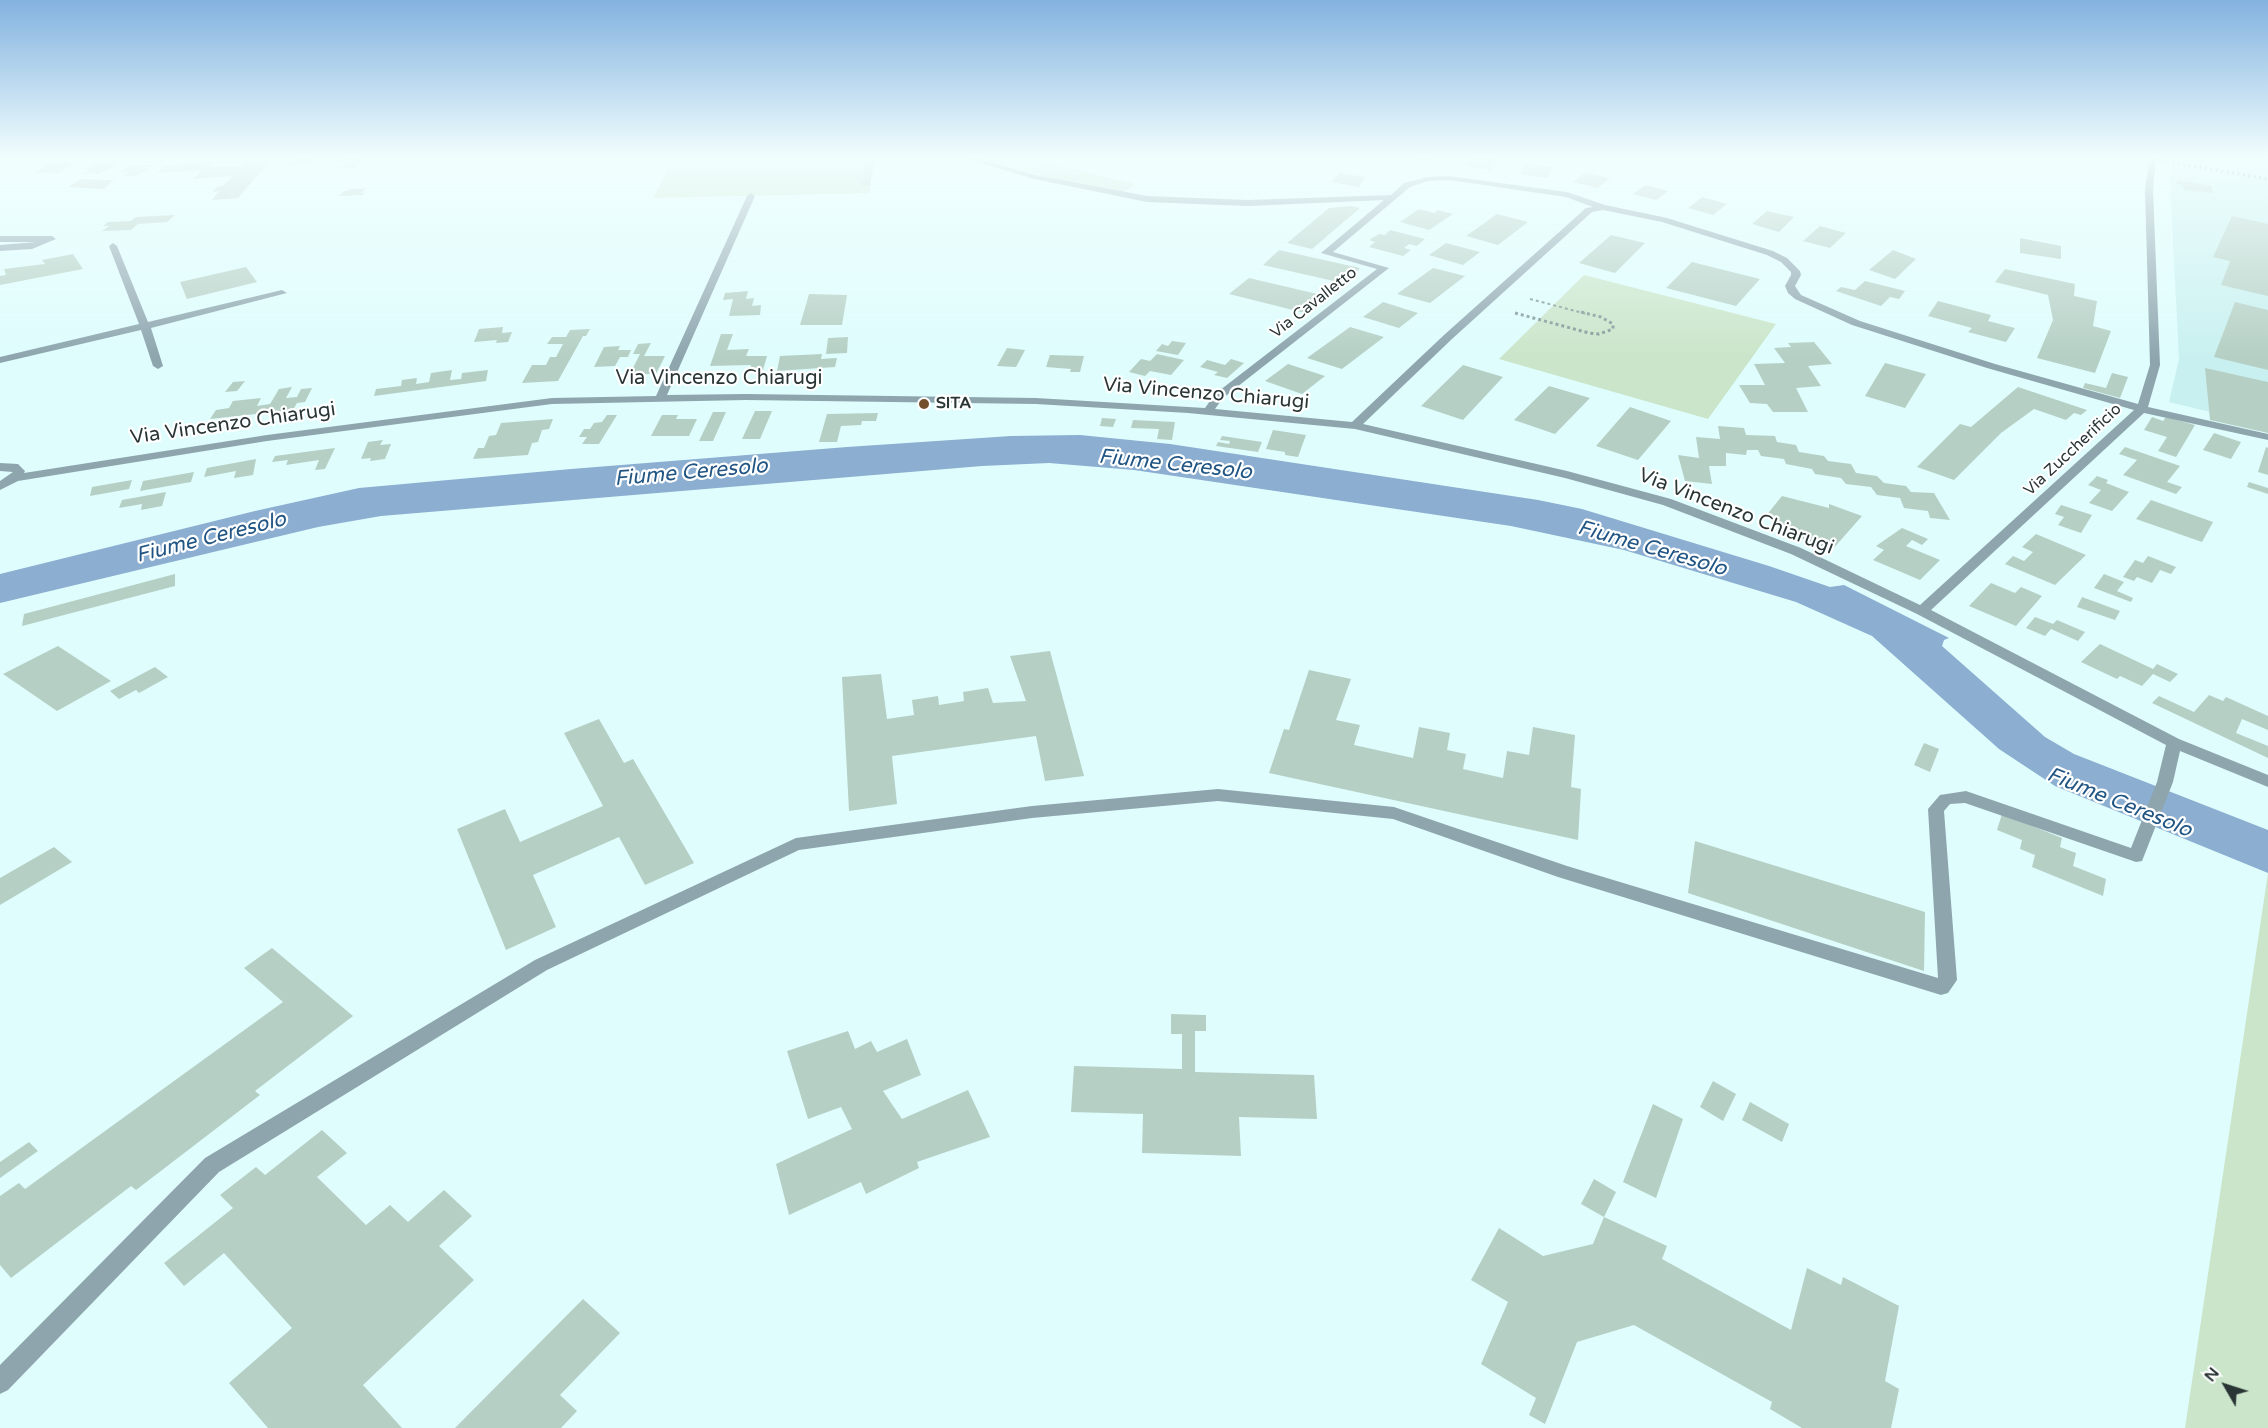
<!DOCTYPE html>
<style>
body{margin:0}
#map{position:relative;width:2268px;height:1428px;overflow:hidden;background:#dffdfd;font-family:"Varela Round",sans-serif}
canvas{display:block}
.north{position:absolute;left:2196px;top:1356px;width:60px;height:60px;-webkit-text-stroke:4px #fff;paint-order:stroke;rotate:309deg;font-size:16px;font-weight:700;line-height:24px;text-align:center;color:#2a3636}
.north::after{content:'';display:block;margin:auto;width:21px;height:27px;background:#2a3636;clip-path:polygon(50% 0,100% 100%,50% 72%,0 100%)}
</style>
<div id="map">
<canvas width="2268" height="1428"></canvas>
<div class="north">N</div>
</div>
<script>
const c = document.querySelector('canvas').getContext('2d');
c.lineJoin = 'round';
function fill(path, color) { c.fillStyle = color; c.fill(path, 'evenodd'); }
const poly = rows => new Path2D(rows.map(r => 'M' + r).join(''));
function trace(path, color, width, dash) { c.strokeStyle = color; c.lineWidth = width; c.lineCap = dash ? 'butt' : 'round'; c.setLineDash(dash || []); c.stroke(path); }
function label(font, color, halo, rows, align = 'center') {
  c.font = font + ' "Varela Round",sans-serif'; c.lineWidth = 4.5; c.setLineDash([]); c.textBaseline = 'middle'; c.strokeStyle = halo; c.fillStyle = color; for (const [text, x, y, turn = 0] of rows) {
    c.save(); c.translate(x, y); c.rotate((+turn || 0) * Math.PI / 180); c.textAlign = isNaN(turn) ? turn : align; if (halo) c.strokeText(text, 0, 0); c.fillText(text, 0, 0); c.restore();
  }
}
fill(poly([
 [2133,159,2268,159,2268,426,2169,402,2179,359,2169,165]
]), '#c9f0f0');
fill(poly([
 [674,159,875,159,869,193,653,198],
 [978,159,1030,159,1136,184,1122,193,1072,184],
 [1584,275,1776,324,1708,419,1499,359],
 [2268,873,2268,1428,2185,1428]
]), '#cae5c9');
fill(poly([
 [1080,435,1170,444,1538,500,1582,509,1769,566,1830,587,1844,585,1949,638,1944,640,1942,646,2045,737,2074,754,2268,830,2268,873,2055,786,1999,749,1872,636,1796,602,1624,550,1511,526,1134,470,1049,463,982,466,381,516,318,527,0,603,0,574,255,511,359,488,571,469,847,447,1011,436]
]), '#8baed1');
fill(poly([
 [293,159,319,159,315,163,287,165],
 [338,159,361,159,355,168,341,169,345,162,334,163],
 [1409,159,1439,159,1435,164],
 [1470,159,1498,159,1492,170,1465,166],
 [271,160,238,198,212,200,219,191,212,192,217,187,223,186,233,176,193,179,203,170,157,173,164,166,174,165,216,162,211,167,242,166,246,161],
 [76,162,58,174,35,172,50,163],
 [97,163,118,165,98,174,83,173,90,170,84,169],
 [866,164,874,164,870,185,860,186,860,181,865,181,865,178,862,178],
 [1525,164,1552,167,1548,178,1520,174],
 [154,165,136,176,124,176,130,171,121,172,128,166],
 [1339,173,1366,177,1359,187,1331,182],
 [1585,173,1610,178,1598,188,1573,182],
 [81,179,106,180,114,180,104,189,68,187],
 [2177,180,2212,186,2213,193,2184,190,2183,185,2177,184],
 [1645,185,1668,191,1656,200,1633,194],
 [351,189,365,189,361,193,365,193,363,195,339,196,343,192],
 [1702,197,1727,204,1713,215,1688,208],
 [1351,206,1360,208,1312,249,1287,243,1329,208],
 [1419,209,1434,213,1438,210,1453,214,1429,230,1400,222],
 [1767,211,1794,217,1779,232,1752,224],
 [1497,214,1528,222,1498,245,1466,236],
 [175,215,167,222,138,224,131,230,102,231,109,226,103,226,108,222,131,221,136,217],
 [2232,216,2268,224,2268,296,2221,285,2230,261,2213,257],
 [1820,226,1846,233,1830,248,1803,241],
 [1390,230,1425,239,1417,246,1409,244,1404,248,1411,250,1403,256,1369,247,1375,242,1369,240,1379,234,1385,235],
 [1611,235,1645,243,1615,273,1579,263],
 [2020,238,2061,246,2061,259,2020,253],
 [1446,243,1480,252,1463,265,1429,255],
 [1279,250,1360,268,1347,284,1263,265],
 [1893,250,1916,259,1895,279,1869,270],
 [73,254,83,269,0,285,0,276,6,275,4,269,45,264,42,260],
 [1692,262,1760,279,1736,306,1666,288],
 [246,267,257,282,187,299,180,282],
 [1433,268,1465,276,1430,303,1397,294],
 [2005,269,2075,284,2074,296,2097,301,2093,326,2111,331,2095,373,2037,358,2053,320,2048,295,1995,282],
 [1249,278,1326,296,1309,314,1229,294],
 [1865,281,1905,291,1899,299,1890,297,1881,306,1836,291,1841,287,1855,290],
 [748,291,746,299,754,298,752,306,761,305,760,315,729,316,733,299,723,300,725,293],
 [809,294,847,295,842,325,800,325],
 [1938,301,1991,315,1988,321,2015,328,2006,342,1968,332,1972,328,1928,316],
 [1383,302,1418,313,1399,328,1363,317],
 [2235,302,2268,310,2268,370,2214,357],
 [503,327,502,333,512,332,508,342,496,343,497,340,474,342,479,329],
 [1350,327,1384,337,1342,369,1307,358],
 [590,329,586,336,583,336,558,381,522,383,532,365,546,365,550,357,556,357,563,344,547,344,552,337,566,337,570,330],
 [721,334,733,334,727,350,749,349,746,356,767,356,763,370,750,370,751,365,710,366],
 [848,337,847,353,826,354,828,338],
 [1172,341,1186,343,1178,355,1156,351,1162,344,1168,346],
 [1814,342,1832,364,1808,366,1821,386,1796,388,1808,412,1773,412,1767,404,1750,403,1739,385,1765,385,1754,364,1785,363,1774,348,1791,347,1788,343],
 [651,343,644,356,665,356,656,374,630,374,640,354,633,354,638,344],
 [620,346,618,350,631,350,628,357,620,357,615,366,594,367,604,347],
 [1007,348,1025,350,1016,367,997,366],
 [822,354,821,359,837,358,835,367,777,371,780,356],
 [1157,354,1184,360,1171,375,1150,371,1145,376,1129,372,1141,359,1150,361],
 [1050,355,1084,356,1080,372,1070,372,1071,369,1046,367],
 [1231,359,1244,363,1227,378,1214,375,1218,372,1200,367,1207,360,1225,365],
 [1885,363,1926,374,1905,408,1865,396],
 [1288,364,1325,376,1302,394,1265,381],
 [1463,365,1503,377,1463,420,1421,406],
 [2205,368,2268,382,2268,433,2210,420],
 [452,370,450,380,461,379,462,373,488,370,486,381,374,396,376,389,401,386,402,380,417,378,416,384,429,382,431,373],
 [2112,373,2128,377,2120,398,2083,388,2085,383,2106,388],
 [245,381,237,391,225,392,233,382],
 [1549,386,1590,398,1555,434,1514,420],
 [292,387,286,398,297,397,301,389,312,388,305,402,297,403,293,410,210,419,216,410,229,408,233,401,261,398,257,406,270,404,279,389],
 [2018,387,2087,410,2081,415,2074,413,2066,420,2034,409,2001,433,1954,480,1917,467,1960,424,1971,427],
 [1630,407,1671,421,1638,460,1596,446],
 [755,411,772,411,760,439,742,439],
 [713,412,726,412,713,441,699,441],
 [878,413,876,421,862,421,861,425,841,426,837,442,819,442,827,414],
 [607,415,617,415,599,444,582,444,587,437,579,437,584,429,590,429,594,423,602,422],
 [662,415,678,415,676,419,697,419,689,436,651,436],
 [2152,417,2163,421,2166,417,2195,425,2176,457,2158,451,2167,437,2144,430],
 [1102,418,1116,419,1113,427,1100,426],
 [553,419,549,429,542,430,538,442,532,443,528,455,473,459,478,448,484,448,489,436,496,435,501,423],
 [1133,420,1175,422,1172,440,1157,439,1159,429,1131,428],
 [1718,426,1744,428,1746,435,1775,436,1777,442,1796,445,1799,452,1824,456,1828,461,1851,464,1856,473,1877,476,1884,483,1906,486,1911,492,1934,493,1950,520,1930,518,1928,511,1904,508,1900,498,1877,495,1871,487,1846,484,1841,478,1815,474,1812,469,1786,464,1784,459,1761,456,1758,450,1747,450,1746,455,1726,453,1726,466,1709,466,1712,484,1685,481,1678,455,1699,458,1696,437,1720,439],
 [1273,430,1306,435,1298,457,1285,455,1285,452,1266,449],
 [2214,433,2241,442,2231,459,2203,450],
 [1222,436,1262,442,1258,452,1216,446,1218,442,1229,444,1230,441,1220,440],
 [383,440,380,445,391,444,385,459,370,461,371,458,361,459,368,442],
 [2125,447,2180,466,2167,482,2182,487,2176,494,2123,475,2137,460,2119,454],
 [2266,447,2268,448,2268,475,2258,472],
 [335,448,325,469,315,470,319,460,286,465,288,460,272,462,275,456],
 [256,459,253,475,234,478,236,471,204,477,207,468],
 [194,472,191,482,140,491,143,481],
 [2097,476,2108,480,2106,483,2129,492,2112,511,2089,503,2101,490,2088,485],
 [132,480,129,489,90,496,92,487],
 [2249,482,2268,488,2268,494,2247,487],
 [166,492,162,506,141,510,142,504,119,508,122,500],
 [1782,496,1829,508,1829,504,1862,516,1832,550,1786,533,1789,527,1765,517],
 [2151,500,2213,522,2202,542,2136,519],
 [2061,505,2092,515,2081,533,2058,525,2064,517,2055,514],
 [1902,528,1928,539,1922,545,1912,540,1906,546,1940,560,1920,580,1873,560,1884,550,1876,546],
 [2036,534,2086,555,2055,585,2005,564,2013,556,2024,561,2033,552,2022,547],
 [2148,556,2176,567,2171,574,2160,570,2152,583,2137,577,2134,581,2123,577,2135,560,2143,563],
 [175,574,175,586,22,626,24,614],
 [2104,574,2124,582,2117,591,2133,598,2131,602,2094,588],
 [1991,583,2015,593,2021,587,2042,596,2016,626,1969,606],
 [2082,597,2120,611,2115,620,2077,607],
 [2035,617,2053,624,2057,620,2085,632,2078,641,2051,629,2045,636,2026,628],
 [2100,644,2153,669,2157,664,2178,674,2170,682,2153,674,2142,686,2120,676,2117,679,2081,662],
 [58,646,111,681,57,711,3,674],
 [1050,651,1084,776,1045,781,1036,736,892,756,897,804,849,811,842,677,881,674,887,719,914,715,912,700,938,696,939,705,964,701,963,692,988,688,993,703,1026,701,1010,656],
 [155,667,168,677,139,693,136,690,119,699,110,691],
 [1309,670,1351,679,1336,720,1360,725,1354,745,1413,758,1419,727,1450,733,1447,750,1466,754,1463,769,1503,778,1507,751,1529,755,1533,727,1575,735,1571,787,1581,789,1578,840,1269,773,1284,729,1289,730],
 [2209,695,2223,701,2226,697,2268,716,2268,730,2242,719,2236,733,2268,746,2268,758,2152,703,2159,696,2194,712],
 [599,719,624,763,633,759,694,863,645,885,619,837,533,875,556,927,506,950,457,829,505,809,520,842,603,806,564,733],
 [1924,743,1939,749,1930,772,1914,765],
 [2002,814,2062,838,2060,847,2076,853,2073,866,2106,879,2103,896,2032,867,2035,855,2020,849,2022,840,1997,830],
 [1695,841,1925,912,1924,971,1688,893],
 [54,847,72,862,0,905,0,878],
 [272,948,353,1016,255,1091,260,1095,136,1190,131,1186,11,1278,0,1265,0,1196,19,1183,25,1189,283,1002,244,968],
 [1171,1014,1206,1015,1206,1031,1195,1031,1195,1072,1314,1075,1317,1119,1239,1117,1241,1156,1142,1153,1143,1114,1071,1112,1074,1066,1182,1069,1182,1034,1171,1034],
 [848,1031,855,1049,871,1041,877,1052,907,1039,921,1075,883,1091,902,1119,968,1090,990,1137,917,1162,919,1168,866,1194,861,1182,789,1215,776,1164,852,1129,841,1107,808,1119,787,1051],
 [1713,1081,1736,1094,1723,1121,1700,1107],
 [1750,1102,1789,1124,1782,1142,1742,1120],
 [1653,1104,1683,1119,1656,1198,1623,1182],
 [322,1130,347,1153,317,1177,366,1225,390,1205,408,1222,444,1190,472,1216,439,1246,474,1280,363,1385,402,1428,268,1428,229,1383,292,1328,224,1253,184,1286,164,1263,233,1208,220,1195,256,1167,265,1175],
 [29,1142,38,1151,0,1178,0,1162],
 [1594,1179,1616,1192,1604,1217,1581,1204],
 [1604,1217,1667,1246,1662,1259,1791,1330,1807,1268,1841,1285,1843,1277,1899,1306,1885,1381,1899,1389,1891,1428,1802,1428,1770,1409,1772,1402,1634,1325,1577,1342,1545,1424,1529,1415,1536,1398,1481,1364,1508,1302,1471,1280,1499,1228,1543,1256,1593,1244],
 [583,1299,620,1333,560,1395,577,1411,561,1428,455,1428]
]), '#b5cfc4');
trace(poly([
 [1530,299,1587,314]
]), '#849999', 2, [3, 3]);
trace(poly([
 [1515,313,1589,333,1599,334,1613,329,1613,324,1601,317,1581,312]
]), '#849999', 3, [3, 3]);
fill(poly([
 [968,159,979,159,1035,175,1147,196,1248,200,1391,195,1404,183,1427,177,1449,176,1567,192,1605,205,1667,218,1773,251,1787,258,1800,271,1801,275,1795,286,1801,295,1860,321,1995,364,2138,404,2150,365,2145,190,2149,161,2156,159,2153,190,2160,365,2148,407,2268,434,2268,440,2144,413,1931,610,2179,739,2268,775,2268,787,2180,751,2173,782,2144,856,2142,861,2136,862,1965,803,1950,804,1944,811,1957,980,1948,993,1941,995,1558,877,1393,819,1218,801,1032,818,799,850,547,970,219,1172,8,1390,0,1394,0,1365,205,1158,535,960,796,838,1032,806,1218,789,1394,807,1567,866,1938,978,1928,809,1940,795,1966,791,2131,848,2157,782,2166,745,1917,614,1791,554,1663,505,1565,478,1355,429,1188,413,1036,404,746,400,552,404,267,441,18,481,0,490,0,481,13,472,0,471,0,463,18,464,25,471,24,473,267,435,552,398,656,396,747,196,751,193,755,196,667,395,746,394,1036,398,1205,408,1215,394,1377,269,1321,253,1384,200,1248,206,1147,202,1034,179,968,159],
 [1449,180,1566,197,1593,207,1586,208,1444,335,1352,422,1215,409,1223,398,1389,268,1333,252,1410,187,1428,181,1449,180],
 [1603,210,1662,222,1767,255,1781,262,1791,272,1791,275,1785,286,1788,293,1795,299,1852,325,1987,368,2134,410,1920,605,1801,548,1671,499,1567,471,1363,424,1452,339,1592,212,1603,210],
 [0,236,52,236,56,239,32,249,0,251,0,245,36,242,0,242,0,236],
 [113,243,117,246,148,322,282,290,287,293,151,328,163,366,158,369,153,366,141,330,0,363,0,357,139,324,109,246,113,243]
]), '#8ea5ae');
trace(poly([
 [2151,159,2268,179]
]), '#5b6c6c', 3, [1.5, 4]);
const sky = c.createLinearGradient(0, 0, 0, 358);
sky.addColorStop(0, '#83b2df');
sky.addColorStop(0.44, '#f1fefe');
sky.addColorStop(1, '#f1fefe00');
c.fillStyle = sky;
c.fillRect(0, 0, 2268, 358);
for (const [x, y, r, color] of [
 [924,404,6,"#744f2a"]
]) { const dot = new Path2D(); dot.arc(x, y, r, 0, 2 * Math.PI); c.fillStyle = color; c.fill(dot); trace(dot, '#fff', 2); }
label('16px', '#2a3636', '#fff', [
 ["Via Cavalletto",1314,303,-38],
 ["Via Zuccherificio",2073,450,-43]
]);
label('bold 16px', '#2a3636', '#fff', [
 ["SITA",936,404]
], 'left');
label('20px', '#2a3636', '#fff', [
 ["Via Vincenzo Chiarugi",719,379],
 ["Via Vincenzo Chiarugi",1206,394,5],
 ["Via Vincenzo Chiarugi",233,424,-8],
 ["Via Vincenzo Chiarugi",1736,512,21]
]);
label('italic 21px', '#215583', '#fff', [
 ["Fiume Ceresolo",1175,465,6],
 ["Fiume Ceresolo",691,473,-5],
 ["Fiume Ceresolo",211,538,-14],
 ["Fiume Ceresolo",1652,549,16],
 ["Fiume Ceresolo",2119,803,22]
]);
</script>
